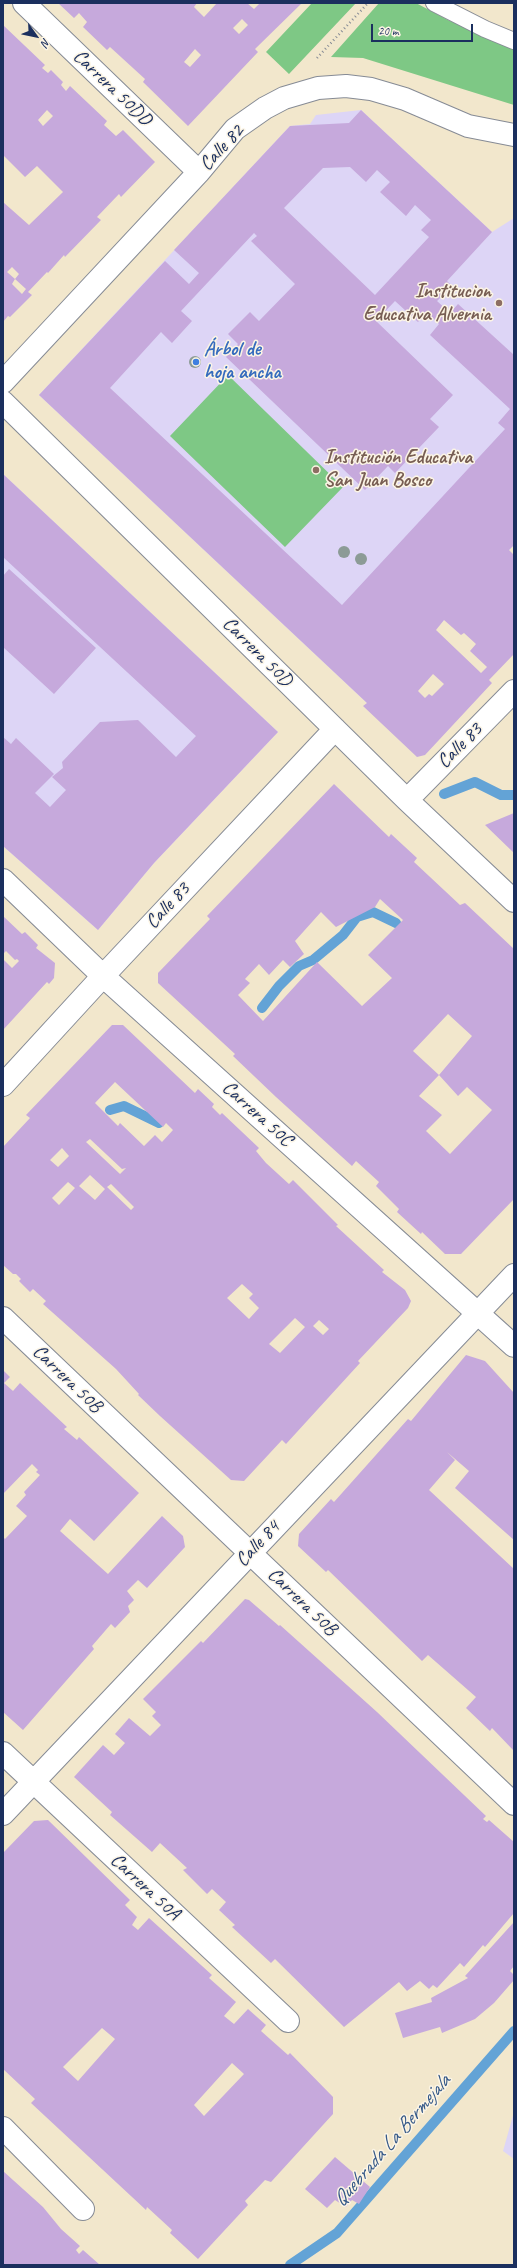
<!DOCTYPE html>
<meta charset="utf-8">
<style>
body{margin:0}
#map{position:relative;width:517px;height:2268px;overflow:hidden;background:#f2e7cc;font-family:Caveat,sans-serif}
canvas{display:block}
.frame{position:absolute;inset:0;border:4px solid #1b2f5e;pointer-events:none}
.north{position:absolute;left:16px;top:16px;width:40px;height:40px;-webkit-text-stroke:3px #fcf5e5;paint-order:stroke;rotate:123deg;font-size:11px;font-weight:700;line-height:16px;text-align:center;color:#1b2f5e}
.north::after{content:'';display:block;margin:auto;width:14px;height:18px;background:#1b2f5e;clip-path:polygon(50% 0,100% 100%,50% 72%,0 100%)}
.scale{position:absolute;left:371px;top:24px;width:102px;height:18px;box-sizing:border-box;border:2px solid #1b2f5e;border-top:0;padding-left:5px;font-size:12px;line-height:14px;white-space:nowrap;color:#1b2f5e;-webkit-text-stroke:3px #fcf5e5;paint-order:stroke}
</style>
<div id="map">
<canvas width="517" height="2268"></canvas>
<div class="frame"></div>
<div class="north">N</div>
<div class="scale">20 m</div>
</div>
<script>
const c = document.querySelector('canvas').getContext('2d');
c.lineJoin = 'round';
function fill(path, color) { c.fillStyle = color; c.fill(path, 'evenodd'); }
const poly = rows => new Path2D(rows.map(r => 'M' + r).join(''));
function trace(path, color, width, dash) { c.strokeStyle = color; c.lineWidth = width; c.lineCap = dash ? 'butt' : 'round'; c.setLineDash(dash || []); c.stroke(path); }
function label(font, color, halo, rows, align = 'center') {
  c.font = font + ' Caveat,sans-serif'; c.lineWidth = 3; c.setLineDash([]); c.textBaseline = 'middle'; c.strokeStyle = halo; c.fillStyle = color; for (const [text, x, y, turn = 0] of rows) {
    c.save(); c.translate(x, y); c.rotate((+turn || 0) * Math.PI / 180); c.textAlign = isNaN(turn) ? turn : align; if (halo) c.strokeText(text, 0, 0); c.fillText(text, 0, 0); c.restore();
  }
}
fill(poly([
 [361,110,492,232,514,218,514,545,367,703,39,395,290,126,310,124,316,115],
 [3,474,278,732,154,863,98,930,3,846],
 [514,2112,514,2159,503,2151]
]), '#ddd5f6');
fill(poly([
 [312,3,356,3,289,74,266,52],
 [379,3,416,3,448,20,514,47,514,105,363,58,331,57],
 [228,375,343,487,285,547,170,436]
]), '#7ec885');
trace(poly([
 [444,794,475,782,501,795,514,795],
 [262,1008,279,986,299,966,313,960,343,935,357,917,373,912,396,923],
 [110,1110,124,1106,159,1123],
 [290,2265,337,2233,514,2031]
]), '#63a3d6', 10);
fill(poly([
 [58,3,197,3,194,7,204,17,217,3,247,3,254,9,260,3,302,3,255,49,258,52,188,126,143,82,145,79,110,47,107,50,83,27,87,22,79,13,74,18],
 [242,19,248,25,239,34,233,28],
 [195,49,201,55,190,67,184,62],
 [3,25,45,65,42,68,48,73,51,70,63,82,61,85,66,91,70,86,107,121,104,125,116,136,123,130,155,162,121,197,119,194,97,217,101,220,65,257,64,255,48,273,47,272,28,292,32,295,10,317,8,316,3,322,3,202,29,225,63,192,37,166,25,177,3,155],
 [47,110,53,116,43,126,38,120],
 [12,267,19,274,15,279,26,289,22,294,12,284,15,279,7,272],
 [361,110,492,232,447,281,452,286,437,301,450,313,458,304,514,355,514,545,509,550,514,555,514,654,489,680,492,683,425,755,417,757,363,706,367,703,39,395,165,261,189,284,199,273,174,250,290,126,349,123],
 [350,167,366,182,377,170,390,182,380,192,406,216,415,205,431,220,421,230,429,237,375,295,284,208,323,168],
 [254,233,257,236,251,241,295,284,259,321,250,312,228,334,238,344,226,357,365,490,388,466,395,473,439,427,430,419,453,395,376,321,395,301,418,322,427,312,439,324,430,335,510,409,498,423,505,429,342,605,110,388,161,332,172,343,192,321,181,311],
 [444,620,461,635,464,633,476,644,470,651,487,667,481,673,436,630],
 [433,674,444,684,432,696,429,694,425,698,418,691],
 [3,474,278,732,154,863,98,930,3,846,3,737,11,744,16,738,54,774,35,793,50,807,66,790,52,777,63,768,62,762,100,722,138,720,176,757,196,736,3,557],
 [9,569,96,648,54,694,3,647,3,576],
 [334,784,389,837,391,834,417,858,414,862,460,905,465,903,514,949,514,1199,461,1254,445,1254,422,1232,421,1234,397,1212,399,1209,376,1186,379,1182,356,1161,352,1166,276,1097,233,1056,235,1054,158,983,158,973,210,919,207,916],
 [380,899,403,920,368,955,392,978,362,1006,317,962,263,1021,238,995,250,983,245,979,259,964,269,975,283,960,290,967,304,954,295,941,321,912,336,927,375,907],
 [448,1014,472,1036,439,1075,458,1096,467,1087,492,1110,450,1154,426,1131,442,1115,419,1096,439,1075,413,1051],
 [514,813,514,853,485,825],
 [3,916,22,934,25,932,38,945,36,948,55,963,54,978,49,984,47,982,3,1030,3,959,12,968,19,961,17,959,15,960,6,951,3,954],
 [112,1025,123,1025,195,1093,198,1089,214,1104,212,1107,220,1115,222,1113,259,1148,256,1151,266,1163,289,1184,293,1180,338,1225,336,1226,384,1270,382,1272,405,1290,411,1301,408,1308,358,1361,360,1363,286,1444,282,1440,244,1481,231,1480,160,1416,138,1395,139,1394,116,1369,43,1304,46,1301,33,1289,30,1292,19,1281,21,1279,16,1274,13,1274,3,1265,3,1147,30,1118,26,1115],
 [115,1082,163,1127,166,1123,173,1130,162,1142,155,1135,144,1146,120,1123,118,1126,95,1103],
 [90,1139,122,1169,126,1168,120,1174,86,1142],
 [62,1148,69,1156,58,1167,50,1160],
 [90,1175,105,1189,95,1200,79,1186],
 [68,1182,75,1188,59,1205,52,1198],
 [111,1184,134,1207,131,1210,107,1187],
 [242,1284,253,1294,249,1298,259,1308,249,1319,227,1298],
 [295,1318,305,1327,280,1353,269,1344],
 [319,1320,329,1329,323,1335,313,1326],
 [466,1355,485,1361,514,1393,514,1540,455,1488,469,1471,447,1452,455,1460,429,1490,514,1569,514,1751,492,1728,490,1731,466,1708,476,1697,428,1655,422,1661,328,1570,326,1572,298,1546,299,1534,331,1499,334,1502,408,1419,411,1421],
 [3,1370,10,1377,4,1383,13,1391,20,1383,67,1427,64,1429,77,1440,79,1437,139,1493,94,1541,70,1519,60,1531,108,1574,162,1516,183,1536,185,1547,147,1588,138,1580,127,1591,134,1600,128,1606,130,1612,115,1628,111,1624,92,1646,94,1649,23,1730,3,1712,3,1537,5,1539,27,1516,16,1506,26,1495,24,1492,40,1475,36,1472,38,1470,32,1464,3,1494],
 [245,1599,249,1600,279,1626,280,1625,377,1712,486,1816,483,1819,487,1822,489,1820,514,1842,514,1913,485,1947,483,1945,464,1967,460,1963,437,1988,433,1985,429,1989,420,1981,407,1991,399,1982,344,2027,275,1959,271,1963,232,1927,235,1925,219,1910,226,1902,212,1889,207,1894,183,1870,187,1868,160,1843,152,1852,110,1815,112,1812,74,1777,103,1745,114,1755,125,1743,115,1734,129,1718,150,1736,161,1725,152,1716,156,1712,143,1699,201,1641,203,1643],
 [48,1820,130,1900,125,1905,137,1917,132,1925,138,1930,149,1918,212,1975,209,1978,236,2002,224,2016,234,2024,248,2009,266,2025,261,2031,288,2055,290,2053,333,2097,333,2114,271,2182,265,2180,245,2201,248,2205,198,2259,170,2233,172,2230,147,2207,146,2210,31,2103,35,2099,3,2069,3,1853,34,1821],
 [102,2028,115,2039,78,2081,63,2067],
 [232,2063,244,2074,204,2116,194,2105],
 [514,1922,514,1966,510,1971,514,1975,514,1980,494,2003,475,2019,442,2033,440,2027,403,2038,395,2013,432,2002,431,1998,468,1978,465,1976],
 [335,2157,370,2187,359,2204,352,2200,346,2207,335,2200,327,2208,305,2189],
 [3,2171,43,2207,61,2229,80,2246,76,2250,79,2254,83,2250,100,2265,3,2265]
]), '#c6a9dc');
const lane = poly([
 [434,3,485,29,514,41]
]);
const street = poly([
 [24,3,199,172],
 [3,382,199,172,235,129,265,108,284,98,318,88,346,86,371,89,405,99,468,126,514,135],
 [3,402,407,800,514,901],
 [407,800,514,691],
 [3,880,103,976,514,1346],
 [3,1085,103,976,335,729],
 [3,1318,514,1804],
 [3,1753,288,2021],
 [3,1814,514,1275],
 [3,2128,83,2209]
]);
trace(lane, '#868b95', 18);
trace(street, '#868b95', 24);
trace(poly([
 [317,58,368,3]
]), '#868b95', 2.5, [1, 3]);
trace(lane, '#fff', 16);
trace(street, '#fff', 22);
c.fillStyle = '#8c9b96';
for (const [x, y] of [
 [195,362],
 [344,552],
 [361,559]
]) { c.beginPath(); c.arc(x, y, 6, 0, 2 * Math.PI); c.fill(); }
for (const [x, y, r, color] of [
 [499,303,4,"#8d6e63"],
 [196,362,4,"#3f7fe0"],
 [316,470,4,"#8d6e63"]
]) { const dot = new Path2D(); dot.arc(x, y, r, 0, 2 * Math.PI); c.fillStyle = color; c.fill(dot); trace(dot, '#fcf5e5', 1.5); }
label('20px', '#1b2f5e', '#fcf5e5', [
 ["Carrera 50DD",112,88,44],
 ["Calle 82",222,148,-47],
 ["Carrera 50D",257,652,45],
 ["Calle 83",460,746,-45],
 ["Calle 83",168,906,-47],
 ["Carrera 50C",257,1114,42],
 ["Carrera 50B",67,1379,44],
 ["Calle 84",258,1544,-47],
 ["Carrera 50B",302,1602,44],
 ["Carrera 50A",145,1887,43]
]);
label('bold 20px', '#785e54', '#fcf5e5', [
 ["Institucion",491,292],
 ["Educativa Alvernia",491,315],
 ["Institución Educativa",324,458,"left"],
 ["San Juan Bosco",324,481,"left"]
], 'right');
label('bold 20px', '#366cbe', '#fcf5e5', [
 ["Árbol de",204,350],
 ["hoja ancha",204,373]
], 'left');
label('italic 21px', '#345888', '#fcf5e5', [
 ["Quebrada La Bermejala",392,2141,-49]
]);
</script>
